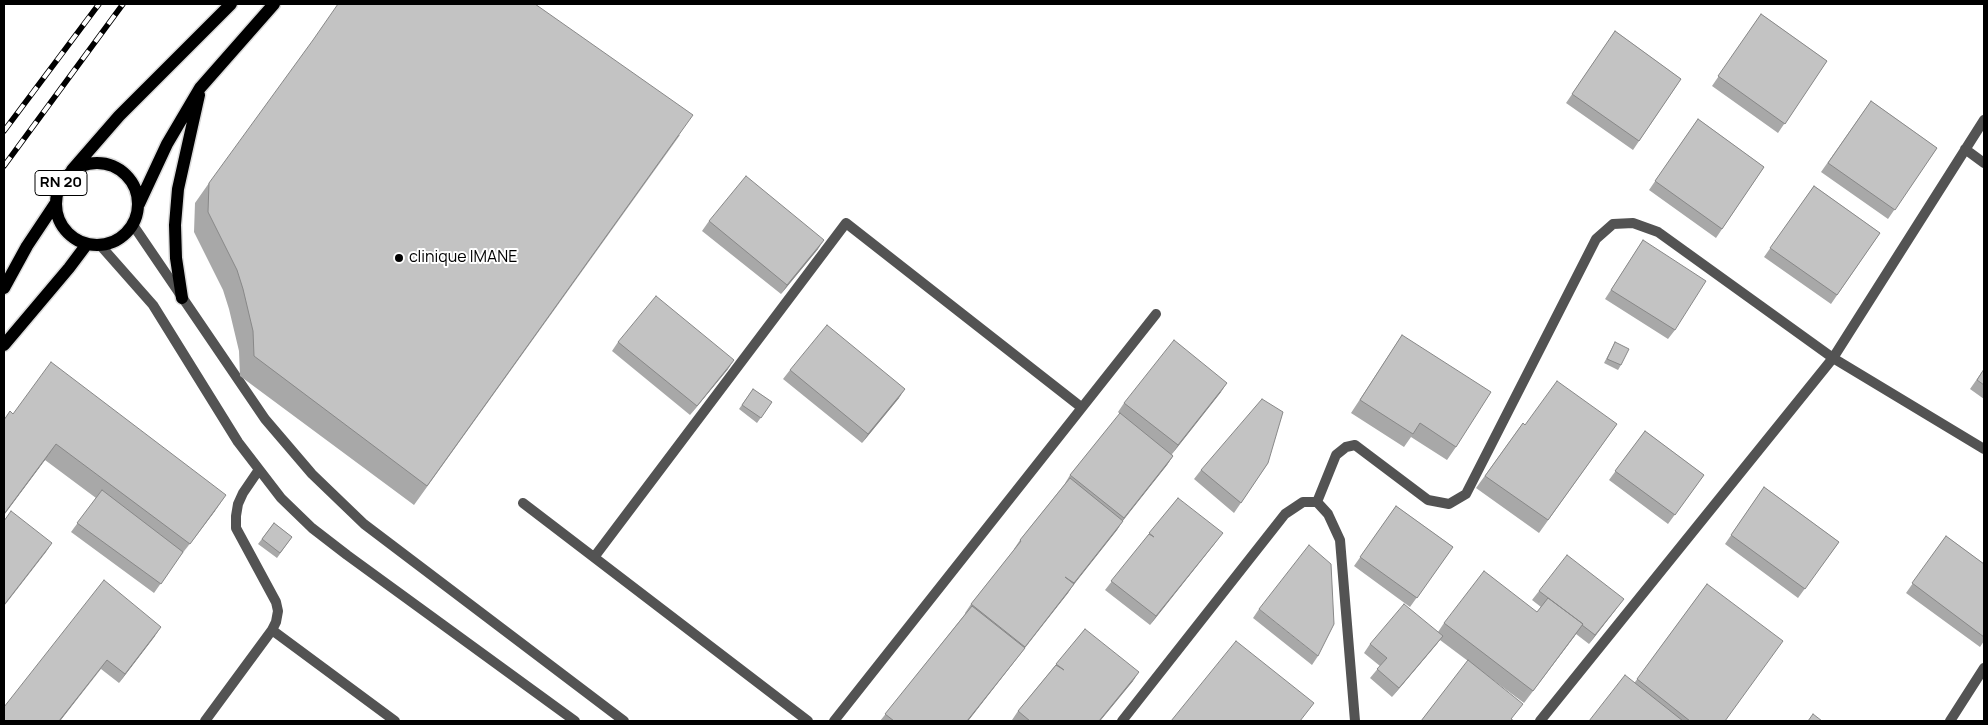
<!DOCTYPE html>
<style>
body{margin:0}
#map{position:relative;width:1988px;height:725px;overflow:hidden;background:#fff;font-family:Manrope,sans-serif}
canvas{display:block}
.frame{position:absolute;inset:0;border:5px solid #000;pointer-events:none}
</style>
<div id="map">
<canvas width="1988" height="725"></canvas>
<div class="frame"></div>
</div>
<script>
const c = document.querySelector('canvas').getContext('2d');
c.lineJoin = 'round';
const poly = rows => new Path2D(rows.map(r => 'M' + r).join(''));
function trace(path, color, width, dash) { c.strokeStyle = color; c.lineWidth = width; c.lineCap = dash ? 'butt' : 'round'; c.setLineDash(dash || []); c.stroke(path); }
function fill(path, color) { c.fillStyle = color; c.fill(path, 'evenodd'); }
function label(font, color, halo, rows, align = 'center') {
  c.font = font + ' Manrope,sans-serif'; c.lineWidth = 4; c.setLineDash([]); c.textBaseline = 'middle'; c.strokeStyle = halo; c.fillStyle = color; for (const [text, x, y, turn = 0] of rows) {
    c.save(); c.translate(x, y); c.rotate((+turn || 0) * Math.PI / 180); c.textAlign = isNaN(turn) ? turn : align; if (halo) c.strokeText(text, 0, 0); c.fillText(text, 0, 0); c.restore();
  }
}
const primary = poly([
 '56 204a41 41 0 1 1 82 0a41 41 0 1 1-82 0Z',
 [72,170,119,116,231,4],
 [139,204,167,144,200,88,274,4],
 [4,288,27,246,55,204],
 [182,298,176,258,175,225,178,189,199,95],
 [4,345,69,268,87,244]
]);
trace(primary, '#dbdbdb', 15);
trace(poly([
 [1965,149,1984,163],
 [133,225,265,419,312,474,364,524,624,721],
 [100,245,153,305,238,442,281,498,312,528,347,555,575,721],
 [1317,502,1336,455,1346,447,1355,445,1428,500,1449,504,1466,494,1596,239,1613,224,1633,223,1658,232,1833,358,1984,449],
 [523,503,808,721],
 [595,556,846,223,1081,407],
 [272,630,395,721],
 [205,721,272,630,276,622,278,611,276,602,236,528,236,516,238,504,243,493,258,471],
 [834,721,1156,314],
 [1122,721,1285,514,1303,502,1317,502,1328,514,1340,540,1355,721],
 [1540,721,1833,358,1984,120],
 [1950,721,1984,668]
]), '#535353', 10);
trace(primary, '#000', 12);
const rail = poly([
 [4,131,99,4],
 [4,166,123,4]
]);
trace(rail, '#000', 5.5);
trace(rail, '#fff', 4, [11]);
fill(poly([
 [1761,14,1827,61,1778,133,1712,86],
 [1615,31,1681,79,1633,150,1566,103],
 [1871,101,1937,148,1888,219,1821,172],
 [1698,119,1764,167,1716,238,1649,190],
 [680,135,414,505,240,376,239,351,229,309,223,290,194,232,195,203,209,183],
 [1814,186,1880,233,1831,304,1764,257],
 [709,221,818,249,781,294,702,231],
 [1643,240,1675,330,1668,339,1605,299],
 [1402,335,1456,447,1447,460,1411,437,1404,447,1351,413],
 [618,342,728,369,690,415,612,351],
 [1615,342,1621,365,1618,370,1604,363],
 [1984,369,1984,399,1970,389],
 [790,370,899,398,862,443,783,379],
 [753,389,772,402,757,423,739,409],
 [1221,392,1172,454,1173,456,1167,465,1123,520,1117,530,1074,584,1068,593,1025,648,1018,657,968,721,880,721,965,614,965,613,971,604,1014,550,1014,549,1020,540,1064,485,1070,475,1120,414,1118,412,1124,403],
 [13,414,215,511,178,559,154,593,71,532,96,498,45,460,4,515,4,420],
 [1523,423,1525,425,1617,424,1539,533,1476,488],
 [1645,431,1704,475,1668,524,1609,480],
 [1268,463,1234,513,1194,479,1201,470],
 [1764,487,1839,542,1798,598,1725,544],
 [1178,498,1216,542,1150,625,1105,590,1149,534],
 [1396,506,1453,547,1410,607,1354,566],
 [274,523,292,537,277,558,258,544],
 [1946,536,1984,564,1984,641,1980,647,1906,593],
 [1707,584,1726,721,1589,721,1635,682],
 [1539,591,1617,608,1589,644,1576,634,1524,703,1477,668,1421,721,1468,661,1440,640,1392,697,1370,678,1380,666,1364,653,1370,644,1438,632,1444,623,1537,612,1541,607,1532,600],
 [1259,609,1318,656,1312,665,1253,618],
 [1085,629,1133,681,1100,721,1012,721,1012,720,1018,711],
 [155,636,119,683,101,669,60,721,4,721,4,707]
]), '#a8a8a8');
fill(poly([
 [824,240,818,249,781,294,787,285],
 [734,360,728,369,690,415,697,406],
 [1227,383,1221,392,1172,454,1178,445],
 [905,389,899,398,862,443,868,434],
 [56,444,45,460,4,515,4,514],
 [1173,456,1167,465,1118,527,1124,518],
 [226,495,215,511,178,560,190,544],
 [1123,521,1117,530,1068,592,1074,583],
 [1223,533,1216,542,1150,625,1156,616],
 [52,543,46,552,4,606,4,605],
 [1074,584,1068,593,1018,656],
 [1624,599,1589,644,1595,635],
 [1583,624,1574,637,1524,703,1533,691],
 [161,627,155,636,119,683,125,674],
 [1443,636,1436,645,1392,697,1399,688],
 [1025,648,1018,657,968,721,967,721],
 [107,660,60,721,59,721],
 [1139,672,1133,681,1100,721,1099,721]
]), '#888');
const building = poly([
 [338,4,535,4,693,115,427,486,254,356,253,331,243,289,237,270,208,212,209,183,313,40,338,4],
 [1761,14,1827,61,1785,124,1718,76,1761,14],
 [1615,31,1681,79,1639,141,1572,94,1615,31],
 [1871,101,1937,148,1895,210,1828,163,1871,101],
 [1698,119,1764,167,1722,229,1655,181,1698,119],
 [746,176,824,240,787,285,709,221,746,176],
 [1814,186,1880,233,1837,295,1770,248,1814,186],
 [1643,240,1706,281,1675,330,1611,290,1643,240],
 [656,296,734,360,697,406,618,342,656,296],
 [827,325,905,389,868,434,790,370,827,325],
 [1402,335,1491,392,1456,447,1420,423,1413,434,1360,400,1402,335],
 [1174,340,1227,383,1178,445,1124,403,1174,340],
 [1615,342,1629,349,1621,365,1607,359,1615,342],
 [51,362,226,495,190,544,56,444,4,514,4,420,10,411,13,414,51,362],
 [1984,369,1984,385,1977,380,1984,369],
 [1557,381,1617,424,1548,520,1485,476,1523,423,1525,425,1557,381],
 [753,389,772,402,761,418,742,405,753,389],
 [1262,399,1283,412,1268,463,1241,503,1201,470,1262,399],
 [1120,413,1173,456,1124,518,1070,475,1120,413],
 [1645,431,1704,475,1675,515,1615,471,1645,431],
 [1070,478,1123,521,1074,583,1065,577,1074,584,1025,647,971,604,1021,541,1020,540,1070,478],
 [1764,487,1839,542,1805,589,1731,535,1764,487],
 [102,490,183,552,161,584,77,523,102,490],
 [1178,498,1223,533,1156,616,1111,581,1149,534,1154,537,1149,533,1178,498],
 [1396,506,1453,547,1417,598,1360,557,1396,506],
 [11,511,52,543,4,605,4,521,11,511],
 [274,523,292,537,280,553,262,539,274,523],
 [1946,536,1984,564,1984,637,1912,583,1946,536],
 [1309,545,1331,564,1334,624,1318,656,1259,609,1309,545],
 [1567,555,1624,599,1595,635,1582,625,1583,624,1539,591,1567,555],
 [1484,571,1537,612,1548,598,1583,624,1533,691,1444,623,1484,571],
 [104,580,161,627,125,674,107,660,59,721,4,721,4,707,104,580],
 [1707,584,1783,641,1725,721,1690,721,1637,679,1707,584],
 [1404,604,1443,636,1399,688,1377,669,1387,658,1370,644,1404,604],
 [972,606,1025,648,967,721,894,721,885,714,972,606],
 [1085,629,1139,672,1099,721,1030,721,1018,711,1056,665,1064,670,1056,664,1085,629],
 [1236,641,1314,703,1300,721,1171,721,1236,641],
 [1468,660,1523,704,1511,719,1514,721,1421,721,1468,660],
 [1625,675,1683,721,1589,721,1625,675],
 [1813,714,1822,721,1808,721,1813,714]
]);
fill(building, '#c3c3c3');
trace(building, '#888', 1);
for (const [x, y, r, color] of [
 [399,258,5,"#000"]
]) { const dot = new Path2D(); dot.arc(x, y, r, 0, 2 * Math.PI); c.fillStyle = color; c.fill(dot); trace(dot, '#fff', 2); }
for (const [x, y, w] of [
 [61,183,52]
]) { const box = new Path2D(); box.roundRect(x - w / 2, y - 12.5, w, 25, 4); c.fillStyle = '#fff'; c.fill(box); trace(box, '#000', 1); }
label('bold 15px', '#000', null, [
 ["RN 20",61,183]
]);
label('16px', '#000', '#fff', [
 ["clinique IMANE",409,258]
], 'left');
</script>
